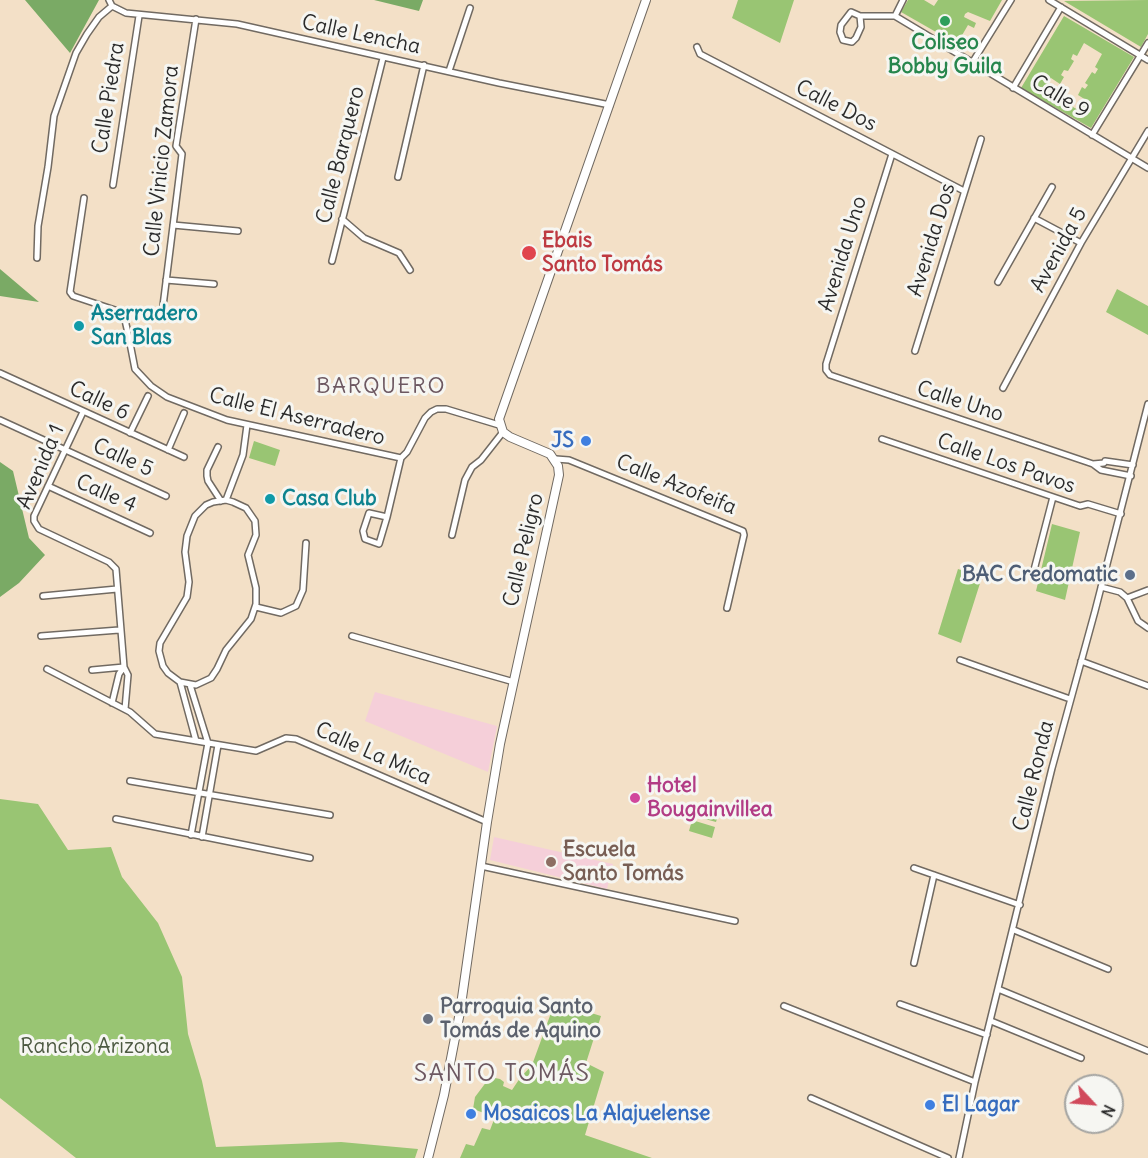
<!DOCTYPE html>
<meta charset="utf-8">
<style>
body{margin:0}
#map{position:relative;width:1148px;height:1158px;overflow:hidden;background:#f3e0c7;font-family:Delius,sans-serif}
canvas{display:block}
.north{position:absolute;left:1064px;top:1074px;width:60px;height:60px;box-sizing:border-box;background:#f6f6f2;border:2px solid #a5a5a2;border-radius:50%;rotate:116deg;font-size:16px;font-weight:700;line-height:24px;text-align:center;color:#2b2b2b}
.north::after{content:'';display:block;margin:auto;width:21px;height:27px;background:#d1495b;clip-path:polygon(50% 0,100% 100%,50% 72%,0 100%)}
</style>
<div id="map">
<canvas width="1148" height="1158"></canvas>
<div class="north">N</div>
</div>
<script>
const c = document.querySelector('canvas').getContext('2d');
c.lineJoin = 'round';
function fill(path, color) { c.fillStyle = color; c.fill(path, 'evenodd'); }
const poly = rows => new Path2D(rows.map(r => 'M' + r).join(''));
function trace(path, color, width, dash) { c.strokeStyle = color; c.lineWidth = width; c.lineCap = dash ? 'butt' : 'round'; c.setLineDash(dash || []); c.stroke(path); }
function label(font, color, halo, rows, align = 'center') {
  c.font = font + ' Delius,sans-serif'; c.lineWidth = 6; c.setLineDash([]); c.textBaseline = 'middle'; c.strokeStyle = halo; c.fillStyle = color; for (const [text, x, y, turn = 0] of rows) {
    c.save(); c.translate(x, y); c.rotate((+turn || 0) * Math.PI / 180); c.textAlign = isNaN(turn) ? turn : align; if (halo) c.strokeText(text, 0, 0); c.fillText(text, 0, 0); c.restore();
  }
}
fill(poly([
 [375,692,497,726,488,772,365,721],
 [494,837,613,864,607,889,490,860]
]), '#f5cfd9');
fill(poly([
 [738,0,794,0,780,43,732,18],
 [908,0,924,0,934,6,938,0,1002,0,990,21,968,12,965,14,964,17,976,23,974,28,968,25,957,44,901,12],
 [1148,0,1148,34,1141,47,1064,1],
 [1064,16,1134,57,1091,128,1021,88],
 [1084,43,1102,54,1095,67,1098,69,1095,74,1092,72,1085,83,1088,85,1085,89,1082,87,1078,95,1086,100,1080,111,1066,103,1063,107,1055,102,1057,98,1043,90,1051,78,1060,84,1064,77,1061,75,1064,70,1068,71,1074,61,1071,59,1073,54,1077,56],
 [1117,289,1148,306,1148,335,1106,312],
 [254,441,280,450,275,466,249,458],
 [1052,524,1080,532,1065,600,1036,591],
 [958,569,982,577,961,643,938,634],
 [0,799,38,804,68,850,111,847,122,877,158,923,182,977,188,1034,202,1081,216,1147,341,1142,418,1149,415,1158,76,1158,0,1098],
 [697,805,719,812,716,822,694,816],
 [692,820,715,827,712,838,689,831],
 [555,1002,601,1016,586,1063,604,1072,585,1135,652,1158,460,1158,466,1144,474,1146,482,1128,490,1130,495,1117,473,1109,475,1097,490,1077,500,1079,504,1082,503,1086,512,1090,520,1078,532,1065]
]), '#99c573');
fill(poly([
 [25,0,99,0,70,53],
 [374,0,423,0,419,11],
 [0,269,39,302,0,296],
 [0,462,13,471,29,538,45,555,19,583,0,597]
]), '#7aaa65');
const minor = poly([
 [109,0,112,6,126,13,237,24,499,83,610,105],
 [1049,0,1148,60],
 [860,16,861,27,856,38,852,42,843,40,840,32,841,25,851,12,860,16,895,16],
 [895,16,1148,168],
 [895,16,903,0],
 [697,47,700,54,964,191],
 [972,63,1011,0],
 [449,71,470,8],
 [1013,88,1061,7],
 [1092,135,1148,43],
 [892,154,826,364,826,370,830,375,1093,464,1101,470,1131,476],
 [398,177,424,65],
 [113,185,139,16],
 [84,198,70,292,73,296,115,310,121,314,125,320,128,333,135,369,151,386,167,397,227,420,401,458],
 [1034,218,1081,243],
 [342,219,364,238,399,253,410,270],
 [173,225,238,231],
 [37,258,38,226,48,167,54,116,76,53,87,34,99,17,112,6],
 [332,261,383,58],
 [166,280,214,284],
 [998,282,1052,187],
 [163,306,182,154,176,146,196,19],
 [915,351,981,139],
 [0,373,184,457],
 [1003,388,1081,243,1148,131],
 [83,412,34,516,34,521,39,529,109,562,116,569,124,667,128,675,125,709],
 [0,420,166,496],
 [130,433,148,396],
 [882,439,1080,506,1088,504,1121,514],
 [218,447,207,470,207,476,208,481,221,501],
 [168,450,184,413],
 [556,459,569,460,743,531,744,535,727,608],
 [1093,464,1104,463,1105,461,1133,465],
 [48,486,150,533],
 [226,500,243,455,247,425],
 [387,517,369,513,363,531,365,539,379,544,387,517,401,458,407,452,425,418,431,412,437,409,446,409,499,425],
 [452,535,465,480,472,467,481,460,503,432],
 [1034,570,1053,497],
 [1101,587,1120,592,1127,598,1138,621,1148,628],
 [43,596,117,589],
 [1127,598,1148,590],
 [256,607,281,613,296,606,303,590,306,543],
 [41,636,119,630],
 [352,636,514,682],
 [960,660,1070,699],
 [1081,661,1148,686],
 [47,669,130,712,155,734,256,751,286,738,296,739,487,822],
 [92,670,124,667],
 [180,682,196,685,211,678,217,669,226,650,251,619,256,604,256,588,248,555,256,535,255,521,246,508,233,502,226,500,213,502,206,505,195,516,187,536,185,552,189,582,187,597,160,643,159,651,163,666,168,673,180,682,196,741],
 [190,685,208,743,191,835],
 [112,703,119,674,124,667],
 [130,781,330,815],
 [116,819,310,858],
 [202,837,218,745],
 [481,866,735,921],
 [914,868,1020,905],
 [1014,930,1108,969],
 [914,963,934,875],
 [998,989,1148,1051],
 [900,1004,987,1035],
 [784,1006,975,1082],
 [991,1021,1081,1058],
 [811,1098,948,1158],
 [959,1158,975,1082,1052,768,1095,611,1148,404]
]);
const secondary = poly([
 [428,1158,444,1095,460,1012,487,822,500,744,559,475,558,466,550,454,510,437,503,432,499,419,646,0]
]);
trace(minor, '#716a62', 8);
trace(secondary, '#716a62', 10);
trace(minor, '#fff', 5);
trace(secondary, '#fff', 8);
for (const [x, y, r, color] of [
 [945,21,6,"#2e9e5b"],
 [529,253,8,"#e0444e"],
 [79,326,6,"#0f9aa8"],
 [586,441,6,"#3f7fe0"],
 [270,499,6,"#0f9aa8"],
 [1130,575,6,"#5c6f8a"],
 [635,798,6,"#d1479c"],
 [551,862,6,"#8d6e63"],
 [428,1019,6,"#6b7280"],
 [930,1105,6,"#3f7fe0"],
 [471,1114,6,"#3f7fe0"]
]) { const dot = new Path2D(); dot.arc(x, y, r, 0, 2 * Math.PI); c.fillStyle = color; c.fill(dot); trace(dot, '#f6f6f2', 2); }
label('21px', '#2b2b2b', '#f6f6f2', [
 ["Calle Lencha",361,35,12],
 ["Calle 9",1060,97,31],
 ["Calle Piedra",109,98,-81],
 ["Calle Dos",836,106,27],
 ["Calle Barquero",341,155,-76],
 ["Calle Vinicio Zamora",162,161,-84],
 ["Avenida Dos",932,240,-73],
 ["Avenida 5",1059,250,-61],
 ["Avenida Uno",843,254,-73],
 ["Calle 6",99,401,25],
 ["Calle Uno",960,402,18],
 ["Calle El Aserradero",297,417,14],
 ["Calle 5",123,458,24],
 ["Calle Los Pavos",1006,464,19],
 ["Avenida 1",41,467,-67],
 ["Calle Azofeifa",676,485,22],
 ["Calle 4",106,494,24],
 ["Calle Peligro",524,550,-77],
 ["Calle La Mica",373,754,24],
 ["Calle Ronda",1034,776,-76]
]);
label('bold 21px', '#27864d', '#f6f6f2', [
 ["Coliseo",945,43],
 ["Bobby Guila",945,67]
]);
label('bold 21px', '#be3a42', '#f6f6f2', [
 ["Ebais",542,241],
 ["Santo Tomás",542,265]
], 'left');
label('bold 21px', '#0d838f', '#f6f6f2', [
 ["Aserradero",91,314],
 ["San Blas",91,338],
 ["Casa Club",282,499]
], 'left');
label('bold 21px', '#366cbe', '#f6f6f2', [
 ["JS",574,441,"right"],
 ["El Lagar",942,1105],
 ["Mosaicos La Alajuelense",483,1114]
], 'left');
label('bold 21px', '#4e5e75', '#f6f6f2', [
 ["BAC Credomatic",1118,575]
], 'right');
label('bold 21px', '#b23c85', '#f6f6f2', [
 ["Hotel",647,786],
 ["Bougainvillea",647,810]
], 'left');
label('bold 21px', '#785e54', '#f6f6f2', [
 ["Escuela",563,850],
 ["Santo Tomás",563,874]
], 'left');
label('bold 21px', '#5b616d', '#f6f6f2', [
 ["Parroquia Santo",440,1007],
 ["Tomás de Aquino",440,1031]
], 'left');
label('21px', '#4c5941', '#f6f6f2', [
 ["Rancho Arizona",95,1047]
]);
c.letterSpacing = '1.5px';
label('22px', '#6d5861', '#f6f6f2', [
 ["BARQUERO",381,387]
]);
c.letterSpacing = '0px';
c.letterSpacing = '1.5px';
label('24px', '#6d5861', '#f6f6f2', [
 ["SANTO TOMÁS",502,1074]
]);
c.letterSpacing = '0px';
</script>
